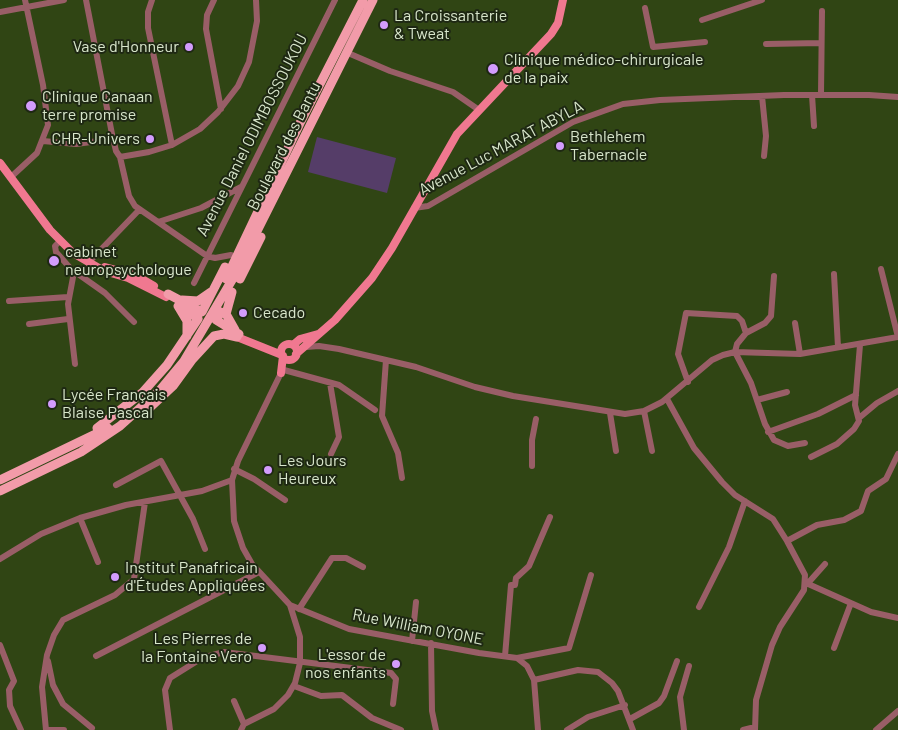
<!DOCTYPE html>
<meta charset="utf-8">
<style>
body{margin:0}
canvas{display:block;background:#304514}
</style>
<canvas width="898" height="730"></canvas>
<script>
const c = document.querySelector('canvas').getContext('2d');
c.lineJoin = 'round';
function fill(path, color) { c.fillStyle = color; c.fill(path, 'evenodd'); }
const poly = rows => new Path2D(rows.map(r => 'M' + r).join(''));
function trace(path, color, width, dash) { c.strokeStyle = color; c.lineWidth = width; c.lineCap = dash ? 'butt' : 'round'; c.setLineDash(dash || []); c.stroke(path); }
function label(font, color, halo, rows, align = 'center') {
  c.font = font + ' Barlow,sans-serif'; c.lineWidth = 4; c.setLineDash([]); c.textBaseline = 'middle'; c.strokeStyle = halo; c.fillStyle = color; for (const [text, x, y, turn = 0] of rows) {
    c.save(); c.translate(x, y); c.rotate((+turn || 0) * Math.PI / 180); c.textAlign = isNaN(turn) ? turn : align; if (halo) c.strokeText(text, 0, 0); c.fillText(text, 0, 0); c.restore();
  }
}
fill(poly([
 [317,137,396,158,387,193,308,172]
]), '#553d68');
trace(poly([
 [86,0,112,134,116,151,120,157,149,152,172,145,200,129,218,112,238,86,249,62,257,21,256,0],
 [152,0,148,12,148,28,172,145],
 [214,0,207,15,206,29,221,109],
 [645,8,653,47,705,42],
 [0,12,64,0],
 [702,20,762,0],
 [766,44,821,43],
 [348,53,390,71,453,92,479,110],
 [821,94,822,11],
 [812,95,814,126],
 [762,96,766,136,764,156],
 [43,141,76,144,113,139],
 [120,157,129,196,135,206,207,256,215,258,231,255],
 [11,177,37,153,48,125,43,85,25,0],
 [414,208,428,206,573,122,623,104,660,100,784,95,869,95,898,97],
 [158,222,201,208,241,187],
 [60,241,55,246,56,252,71,269,105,293,134,322],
 [88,263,139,210],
 [881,269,898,337],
 [74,272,68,304,75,364],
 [834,274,838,347],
 [774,276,771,316,765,323,746,333,737,344,735,352,751,383,765,424,774,440,788,446,805,443],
 [194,283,335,0],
 [9,301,68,297],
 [795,323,800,354],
 [29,324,68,319],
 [306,347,319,346,339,349,416,367,475,387,513,396,625,414,644,411,662,402,712,360,723,355,735,352,800,354,898,337],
 [386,360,382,416,398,453,402,478],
 [284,370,339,385,375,410],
 [281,373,238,461,232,480,234,521,243,548,252,564,290,605,349,629,479,653,517,658,527,666,534,680,538,730],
 [688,382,678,354,686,313,737,316,742,321,746,333],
 [330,383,339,437,331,454],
 [667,399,694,448,722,482,735,495,773,519,787,541,805,575,804,590,780,627,772,645,756,700,755,730],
 [757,400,787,392],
 [644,411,652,451],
 [610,413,616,451],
 [859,418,877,403,898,391],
 [768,432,818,414,856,395],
 [811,457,837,444,854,429,859,421,855,405,860,345],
 [532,466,532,440,536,419],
 [234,469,254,479,285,500],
 [116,485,161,461,193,519,205,549],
 [80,518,98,562],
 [787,541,817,525,844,520,861,511,868,491,886,479,898,454],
 [0,559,41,534,80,518,126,505,202,491,232,480],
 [809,582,825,564],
 [806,583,871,612,898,618],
 [699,607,729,547,745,501],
 [299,609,332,558,346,558,363,567],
 [412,641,416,602],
 [431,643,432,711,436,730],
 [0,645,14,681,9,690,10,706,21,730],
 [834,648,851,603],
 [96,656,259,572],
 [505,656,511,585,515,585,516,578,529,566,550,517],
 [517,658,569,648,591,575],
 [48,661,53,685,63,704,92,728],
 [534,680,578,670,598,672,612,683,618,691,633,730],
 [294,686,321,696,342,695,372,718,401,730],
 [234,701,244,724],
 [630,719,659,703,664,696,677,661],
 [46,730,42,687,47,655,54,635,63,620,115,595,134,579,145,502],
 [46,730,64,730],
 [170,730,165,690,170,678,202,658,224,652,391,673,396,679,393,704],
 [241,730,244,724,274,709,288,695,295,683,300,663,300,637,290,605],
 [567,730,588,717,625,705],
 [684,730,680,697,689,666],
 [743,730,755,727],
 [876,730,898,711]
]), '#995e67', 6);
trace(poly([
 [0,163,50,230,73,253,104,271,128,278,166,297],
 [105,267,135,275,154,286],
 [237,337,282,355],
 '281 352a8 8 0 1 1 16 0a8 8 0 1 1-16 0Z',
 [293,345,300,339,318,334],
 [296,354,335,320,372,278,392,248,457,134,551,34,558,23,563,0],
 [281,373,283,356]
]), '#f07890', 8);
trace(poly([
 [226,279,300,123,363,0],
 [240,279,261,237],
 [232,292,226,314,235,330],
 [168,294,202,312,225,267],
 [182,300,198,301,211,292],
 [178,306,187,321,187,336],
 [221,312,216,320,239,334],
 [191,361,214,336,224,334,237,337],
 [143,414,173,386,194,357],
 [97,428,143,392,167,365,198,319,187,310],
 [0,480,108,428],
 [0,491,81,452,120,426,160,390,184,361,235,275,373,0]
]), '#f29ba9', 9);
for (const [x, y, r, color] of [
 [384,25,5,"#d39cfd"],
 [189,47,5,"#d39cfd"],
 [493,69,6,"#d39cfd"],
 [31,106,6,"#d39cfd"],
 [150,139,5,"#d39cfd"],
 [560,146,5,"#d39cfd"],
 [54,261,6,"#d39cfd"],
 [243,313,5,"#d39cfd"],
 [52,404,5,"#d39cfd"],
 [268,470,5,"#d39cfd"],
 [115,577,5,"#d39cfd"],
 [262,648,5,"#d39cfd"],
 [396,664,5,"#d39cfd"]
]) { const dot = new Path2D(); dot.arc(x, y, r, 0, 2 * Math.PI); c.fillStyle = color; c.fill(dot); trace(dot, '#1e2813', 2); }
label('16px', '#d8e6cb', '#1e2813', [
 ["La Croissanterie",394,16],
 ["& Tweat",394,34],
 ["Vase d'Honneur",179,47,"right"],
 ["Clinique médico-chirurgicale",504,60],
 ["de la paix",504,78],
 ["Clinique Canaan",42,97],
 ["terre promise",42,115],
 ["Bethlehem",570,137],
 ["Tabernacle",570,155],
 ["CHR-Univers",140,139,"right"],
 ["cabinet",65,252],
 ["neuropsychologue",65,270],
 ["Cecado",253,313],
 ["Lycée Français",62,395],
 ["Blaise Pascal",62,413],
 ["Les Jours",278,461],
 ["Heureux",278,479],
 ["Institut Panafricain",125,568],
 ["d'Études Appliquées",125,586],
 ["Les Pierres de",252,639,"right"],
 ["la Fontaine Vero",252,657,"right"],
 ["L'essor de",386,655,"right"],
 ["nos enfants",386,673,"right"]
], 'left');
label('16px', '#d8e6cb', '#1e2813', [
 ["Avenue Daniel ODIMBOSSOUKOU",252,135,-63],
 ["Boulevard des Bantu",284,146,-63],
 ["Avenue Luc MARAT ABYLA",501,148,-28],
 ["Rue William OYONE",418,627,11]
]);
</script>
